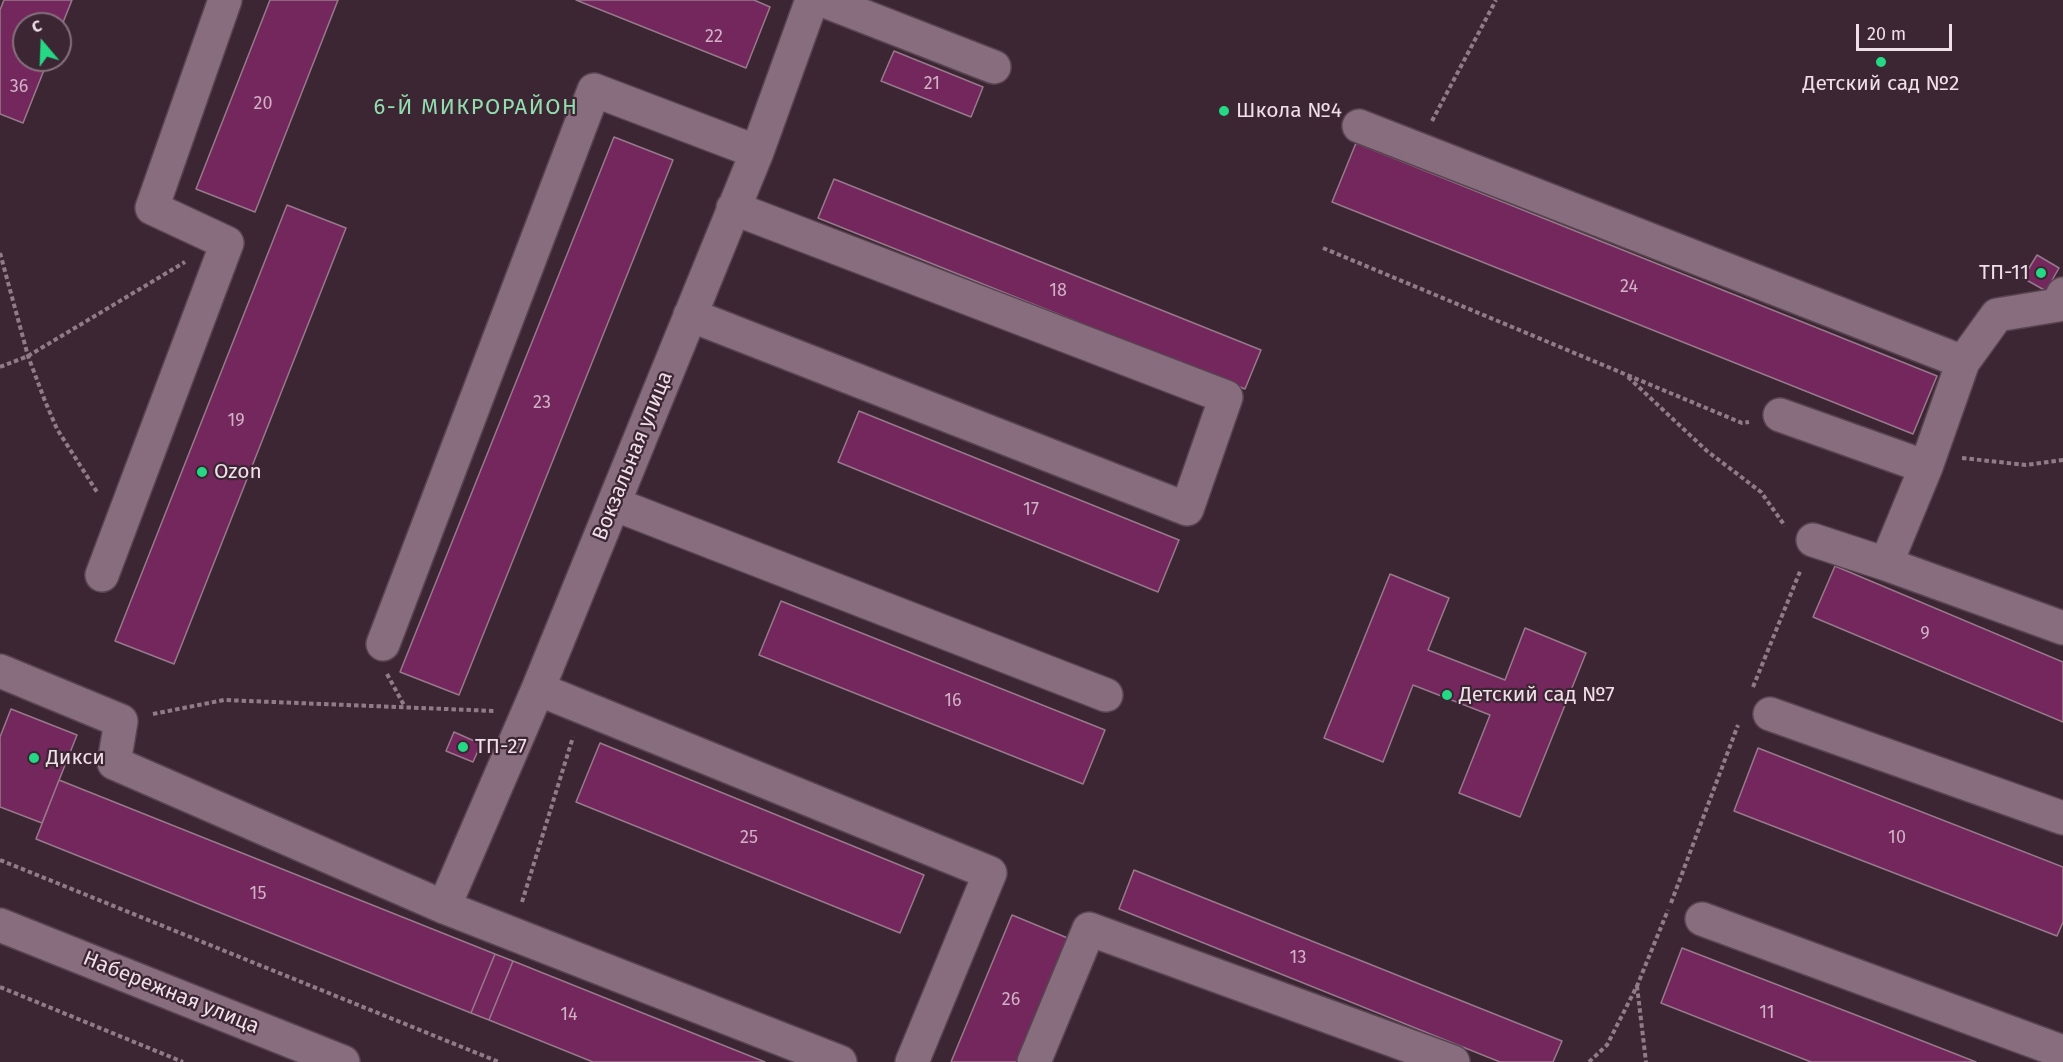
<!DOCTYPE html>
<meta charset="utf-8">
<style>
body{margin:0}
#map{position:relative;width:2063px;height:1062px;overflow:hidden;background:#3d2634;font-family:"Fira Sans",sans-serif}
canvas{display:block}
.north{position:absolute;left:12px;top:12px;width:60px;height:60px;box-sizing:border-box;background:#3d2634;border:2px solid #84707c;border-radius:50%;rotate:341deg;font-size:16px;font-weight:700;line-height:24px;text-align:center;color:#eedfe8}
.north::after{content:'';display:block;margin:auto;width:21px;height:27px;background:#25d886;clip-path:polygon(50% 0,100% 100%,50% 72%,0 100%)}
.scale{position:absolute;left:1856px;top:24px;width:96px;height:27px;box-sizing:border-box;border:3px solid #eedfe8;border-top:0;padding-left:8px;font-size:18px;line-height:21px;white-space:nowrap;color:#eedfe8;-webkit-text-stroke:4px #3d2634;paint-order:stroke}
</style>
<div id="map">
<canvas width="2063" height="1062"></canvas>
<div class="north">С</div>
<div class="scale">20 m</div>
</div>
<script>
const c = document.querySelector('canvas').getContext('2d');
c.lineJoin = 'round';
function fill(path, color) { c.fillStyle = color; c.fill(path, 'evenodd'); }
const poly = rows => new Path2D(rows.map(r => 'M' + r).join(''));
function trace(path, color, width, dash) { c.strokeStyle = color; c.lineWidth = width; c.lineCap = dash ? 'butt' : 'round'; c.setLineDash(dash || []); c.stroke(path); }
function label(font, color, halo, rows, align = 'center') {
  c.font = font + ' "Fira Sans",sans-serif'; c.lineWidth = 4.5; c.setLineDash([]); c.textBaseline = 'middle'; c.strokeStyle = halo; c.fillStyle = color; for (const [text, x, y, turn = 0] of rows) {
    c.save(); c.translate(x, y); c.rotate((+turn || 0) * Math.PI / 180); c.textAlign = isNaN(turn) ? turn : align; if (halo) c.strokeText(text, 0, 0); c.fillText(text, 0, 0); c.restore();
  }
}
const building = poly([
 [4,0,72,0,60,30,60,24,24,24,24,60,48,60,23,123,0,114,0,10,4,0],
 [270,0,338,0,255,212,196,189,270,0],
 [576,0,754,0,770,7,746,68,576,0],
 [894,51,983,87,971,117,881,81,894,51],
 [614,137,673,160,459,695,400,672,614,137],
 [1356,143,1937,376,1913,434,1332,202,1356,143],
 [834,179,1261,350,1245,389,818,218,834,179],
 [287,205,346,228,174,664,115,641,287,205],
 [2037,255,2059,268,2046,291,2023,278,2037,255],
 [859,411,1179,540,1158,592,838,462,859,411],
 [1835,566,2063,662,2063,722,1813,617,1835,566],
 [1390,574,1449,598,1428,650,1505,680,1525,628,1586,653,1520,817,1459,793,1490,715,1413,685,1383,762,1324,738,1390,574],
 [781,601,1105,730,1083,784,759,655,781,601],
 [11,709,77,735,42,823,0,807,0,737,11,709],
 [454,732,481,744,473,762,446,751,454,732],
 [600,743,924,875,900,933,576,802,600,743],
 [1758,748,2063,867,2063,922,2057,936,1734,811,1758,748],
 [59,780,495,954,471,1013,36,839,59,780],
 [1134,870,1562,1041,1553,1062,1500,1062,1119,909,1134,870],
 [1012,915,1070,939,1019,1062,951,1062,1012,915],
 [1682,948,1874,1022,1976,1062,1811,1062,1661,1003,1682,948],
 [495,954,513,961,489,1020,471,1013,495,954],
 [513,961,700,1036,765,1062,593,1062,489,1020,513,961]
]);
fill(building, '#74275c');
trace(building, '#967a8b', 1.5);
const minor = poly([
 [822,0,994,67],
 [1359,126,1963,362],
 [690,315,1187,509,1226,397,733,208],
 [1780,415,1926,467],
 [614,504,1106,695],
 [1813,540,1886,564,2063,628],
 [1886,564,1926,467,1963,362,1997,315,2058,305,2063,294],
 [102,575,227,243,152,208,225,0],
 [383,644,594,90,757,152],
 [0,671,121,721,114,763,444,907,840,1062],
 [538,689,990,873,912,1062],
 [1770,714,2063,818],
 [444,907,538,689,757,152,812,0],
 [1702,919,2063,1052],
 [0,925,343,1062],
 [1034,1062,1089,929,1453,1062]
]);
trace(minor, '#584451', 36);
trace(poly([
 [1432,121,1496,0],
 [1323,248,1742,423,1749,422],
 [0,253,28,356,45,401,57,429,97,492],
 [0,367,28,356,185,262],
 [1628,377,1707,451,1761,492,1785,526],
 [1962,458,2026,465,2063,460],
 [387,674,405,707],
 [1753,687,1801,569],
 [153,714,224,700,495,711],
 [0,860,499,1062],
 [522,902,573,737],
 [1671,903,1738,725],
 [1637,986,1646,1062],
 [0,987,183,1062],
 [1589,1062,1607,1045,1637,986,1668,910]
]), '#907c88', 4, [4.5, 3]);
trace(minor, '#876d7d', 33);
for (const [x, y, r, color] of [
 [1881,62,6,"#25d886"],
 [1224,111,6,"#25d886"],
 [2041,273,6,"#25d886"],
 [202,472,6,"#25d886"],
 [1447,695,6,"#25d886"],
 [463,747,6,"#25d886"],
 [34,758,6,"#25d886"]
]) { const dot = new Path2D(); dot.arc(x, y, r, 0, 2 * Math.PI); c.fillStyle = color; c.fill(dot); trace(dot, '#3d2634', 2); }
label('18px', '#d0b1c5', null, [
 ["22",714,37],
 ["21",932,84],
 ["36",19,87],
 ["20",263,104],
 ["24",1629,287],
 ["18",1058,291],
 ["23",542,403],
 ["19",236,421],
 ["17",1031,510],
 ["9",1925,634],
 ["16",953,701],
 ["25",749,838],
 ["10",1897,838],
 ["15",258,894],
 ["13",1298,958],
 ["26",1011,1000],
 ["11",1767,1013],
 ["14",569,1015]
]);
label('21px', '#eedfe8', '#3d2634', [
 ["Детский сад №2",1881,84,"center"],
 ["Школа №4",1236,111],
 ["ТП-11",2029,273,"right"],
 ["Ozon",214,472],
 ["Детский сад №7",1459,695],
 ["ТП-27",475,747],
 ["Дикси",46,758]
], 'left');
label('21px', '#eedfe8', '#3d2634', [
 ["Вокзальная улица",633,456,-68],
 ["Набережная улица",171,993,22]
]);
c.letterSpacing = '1.5px';
label('22px', '#92deaf', '#3d2634', [
 ["6-Й МИКРОРАЙОН",476,108]
]);
c.letterSpacing = '0px';
</script>
